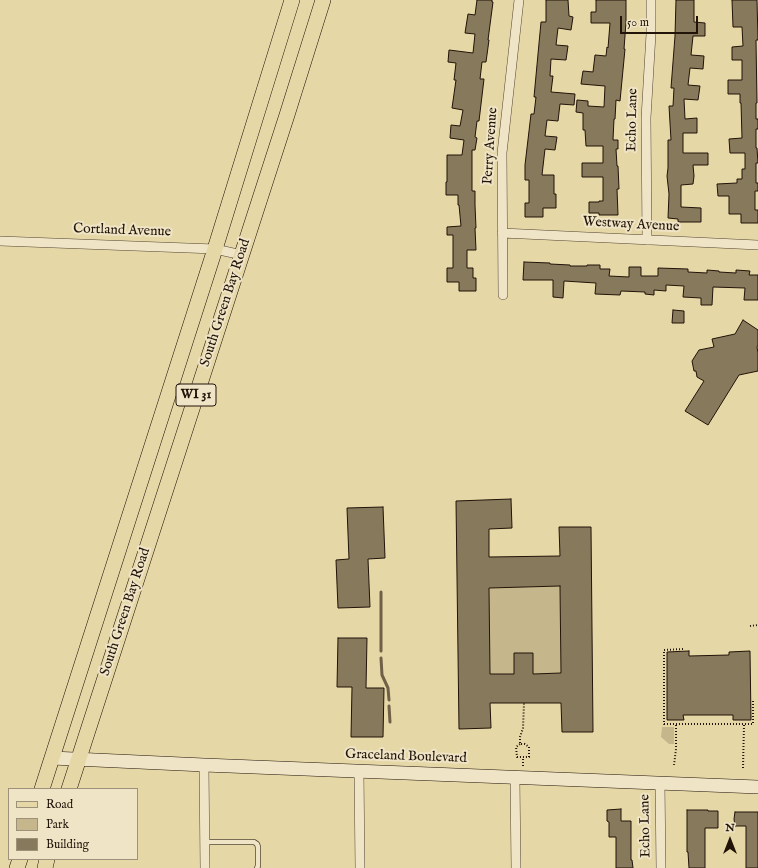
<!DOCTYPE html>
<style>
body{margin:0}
#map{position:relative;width:758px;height:868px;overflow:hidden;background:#e6d7a7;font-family:"IM FELL English",serif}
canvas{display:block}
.legend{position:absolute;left:8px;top:788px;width:130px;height:72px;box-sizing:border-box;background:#efe5c6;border:1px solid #9d917a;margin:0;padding:5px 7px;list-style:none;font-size:12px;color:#211308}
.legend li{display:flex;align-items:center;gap:8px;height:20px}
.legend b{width:20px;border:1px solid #9d917a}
.north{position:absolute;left:710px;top:820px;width:40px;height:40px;-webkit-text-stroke:3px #efe5c6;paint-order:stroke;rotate:0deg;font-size:11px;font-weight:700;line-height:16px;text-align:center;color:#211308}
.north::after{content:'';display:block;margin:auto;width:14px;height:18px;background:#211308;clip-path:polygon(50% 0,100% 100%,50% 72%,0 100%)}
.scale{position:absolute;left:620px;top:16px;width:78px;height:18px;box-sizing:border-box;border:2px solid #211308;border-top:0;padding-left:5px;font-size:12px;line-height:14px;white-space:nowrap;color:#211308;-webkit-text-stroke:3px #efe5c6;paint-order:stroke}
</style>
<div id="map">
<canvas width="758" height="868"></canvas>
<ul class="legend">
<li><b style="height:5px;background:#e6d7a7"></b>Road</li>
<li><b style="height:11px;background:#c5b68c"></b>Park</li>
<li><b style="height:11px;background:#87795b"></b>Building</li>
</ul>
<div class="north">N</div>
<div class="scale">50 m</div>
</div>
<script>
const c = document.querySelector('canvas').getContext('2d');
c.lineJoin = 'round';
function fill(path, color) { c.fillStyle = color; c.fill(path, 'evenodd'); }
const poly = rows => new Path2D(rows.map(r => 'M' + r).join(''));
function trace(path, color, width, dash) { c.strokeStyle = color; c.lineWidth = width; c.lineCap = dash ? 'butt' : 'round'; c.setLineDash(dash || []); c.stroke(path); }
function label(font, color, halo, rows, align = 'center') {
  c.font = font + ' "IM FELL English",serif'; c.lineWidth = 4; c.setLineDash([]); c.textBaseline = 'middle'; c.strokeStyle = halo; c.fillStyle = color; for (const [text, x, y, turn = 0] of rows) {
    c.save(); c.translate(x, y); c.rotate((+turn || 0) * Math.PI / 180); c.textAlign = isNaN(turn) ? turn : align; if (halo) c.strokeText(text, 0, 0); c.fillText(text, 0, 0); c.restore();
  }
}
fill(poly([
 [560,586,561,673,533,674,533,653,514,653,514,674,490,674,489,588],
 [662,727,674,727,674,744,669,744,661,737]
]), '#c5b68c');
trace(poly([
 [381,592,381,651],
 [381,658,382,675,388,688,389,700],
 [389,706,390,722]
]), '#6f6047', 3);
const building = poly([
 [477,0,492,0,492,2,493,2,488,40,489,40,486,62,482,62,480,79,484,79,479,121,477,121,475,137,477,138,475,150,472,150,472,191,475,191,475,205,476,228,475,228,476,250,467,250,467,268,473,268,473,278,476,278,476,291,459,291,459,282,447,282,447,268,453,268,453,235,447,235,447,227,461,226,459,205,458,205,458,195,446,195,446,182,447,182,447,155,462,155,464,140,450,138,451,125,460,126,463,110,452,108,456,80,454,80,456,63,448,62,449,50,473,53,475,34,465,33,468,14,475,15,477,0],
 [546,0,568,0,569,16,573,17,571,30,558,28,556,45,568,46,566,60,551,59,550,76,553,76,551,92,575,94,574,105,560,104,558,121,547,120,545,136,557,137,555,150,545,149,542,175,554,175,554,194,556,194,556,208,543,208,543,217,525,217,525,203,529,203,529,180,525,180,525,165,531,114,534,114,536,97,534,97,541,22,546,22,546,0],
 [596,0,626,0,626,22,624,49,625,49,620,101,616,100,615,119,614,119,613,140,618,140,618,149,616,149,617,166,618,166,619,189,617,189,618,215,599,215,599,213,589,213,589,202,599,202,599,201,603,201,603,177,582,177,582,163,603,163,603,146,586,146,585,130,583,130,583,113,576,112,577,100,588,101,588,106,604,107,605,86,581,84,583,71,593,72,595,55,606,56,607,47,608,48,610,23,591,23,591,12,596,12,596,0],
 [676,0,694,0,694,22,705,23,705,36,693,36,691,55,704,56,703,69,690,68,688,85,700,86,698,100,684,99,685,119,697,118,697,133,683,133,683,153,708,153,708,165,693,165,694,176,693,184,681,185,681,207,701,208,701,222,678,222,678,219,668,218,669,194,667,176,668,168,668,140,671,140,669,106,673,106,674,88,671,88,675,36,676,0],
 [732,0,757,0,758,40,756,40,757,103,756,103,756,119,758,119,758,129,756,129,756,148,757,148,758,163,756,163,756,183,758,183,758,191,755,191,755,210,758,210,758,223,741,223,741,214,729,214,729,196,718,196,717,184,737,183,737,179,742,179,742,169,745,169,745,153,730,153,729,139,742,138,741,103,740,103,740,94,728,94,728,80,742,80,742,60,732,60,732,47,743,46,742,27,733,27,732,0],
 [524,262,550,263,550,264,570,265,570,266,587,266,587,265,600,265,600,269,610,269,609,276,629,277,629,267,641,267,641,276,658,276,658,268,688,269,688,272,707,273,707,270,719,271,719,272,736,273,736,270,750,271,749,275,758,275,758,300,744,300,745,288,713,287,712,305,701,305,701,298,683,297,684,286,666,285,666,291,654,290,654,295,645,294,645,292,621,291,620,295,595,294,596,283,564,281,563,298,553,297,553,280,523,280,524,262],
 [673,310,684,311,684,323,672,323,673,310],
 [743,320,758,330,758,345,757,347,758,353,758,371,739,375,708,425,685,411,704,381,697,377,696,371,694,371,692,361,699,350,714,347,712,339,735,334,743,320],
 [511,499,512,528,489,529,489,557,560,556,559,527,591,527,593,732,562,732,561,703,490,703,491,728,459,729,456,501,511,499],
 [560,586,561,673,533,674,533,653,514,653,514,674,490,674,489,588,560,586],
 [383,507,385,558,368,559,370,607,338,608,336,560,349,559,347,508,383,507],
 [338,638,367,638,366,688,384,688,383,737,351,737,352,687,337,687,338,638],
 [689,651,689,656,729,655,729,652,750,651,751,720,733,720,733,715,683,715,684,720,667,720,667,652,689,651],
 [621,809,621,821,631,821,631,860,632,860,633,868,616,868,616,837,609,837,609,822,607,821,607,810,621,809],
 [687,810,708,810,708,811,718,811,718,828,705,828,705,868,689,868,688,852,687,852,687,810],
 [735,812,758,812,758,868,746,868,746,826,735,826,734,819,735,812]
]);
fill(building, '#87795b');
trace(building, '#211308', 1);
const lane = poly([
 [205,842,254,842,257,844,258,847,258,866,257,868]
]);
const street = poly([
 [502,233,758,245],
 [647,240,646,118,651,34,651,0],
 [0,241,215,249,242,255],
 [503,295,502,153,519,0],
 [204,765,205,868],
 [359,771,360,868],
 [515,778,516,868],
 [660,783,661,868]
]);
const secondary = poly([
 [52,758,204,765,758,787]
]);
const primary = poly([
 [42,789,215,249,292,0],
 [69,789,287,115,323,0],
 [17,868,20,859],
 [45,868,47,859]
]);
trace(lane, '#524430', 6);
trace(street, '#524430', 10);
trace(secondary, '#211308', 14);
trace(primary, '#211308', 16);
trace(poly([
 [750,626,758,625],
 [683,649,664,650,664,724,753,724,753,701,751,701],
 [520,744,516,747,517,757,529,757,529,747,525,744,520,744,520,737,523,728,524,703],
 [674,765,676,749,676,724],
 [523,766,523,757],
 [743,768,744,725]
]), '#211308', 2, [1, 2]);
trace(lane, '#efe5c6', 4.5);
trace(street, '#efe5c6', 9);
trace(secondary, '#efe5c6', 13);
trace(primary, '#e6d7a7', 15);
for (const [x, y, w] of [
 [196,395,40]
]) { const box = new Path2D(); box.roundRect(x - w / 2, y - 11, w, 22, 3); c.fillStyle = '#efe5c6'; c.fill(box); trace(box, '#211308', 1); }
label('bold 13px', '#211308', null, [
 ["WI 31",196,395]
]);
label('14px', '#211308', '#efe5c6', [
 ["Echo Lane",633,120,-89],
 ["Perry Avenue",491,146,-86],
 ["Westway Avenue",631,225,3],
 ["Cortland Avenue",122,231,2],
 ["South Green Bay Road",226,303,-72],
 ["South Green Bay Road",126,612,-72],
 ["Graceland Boulevard",406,757,2],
 ["Echo Lane",646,826,-91]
]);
</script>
